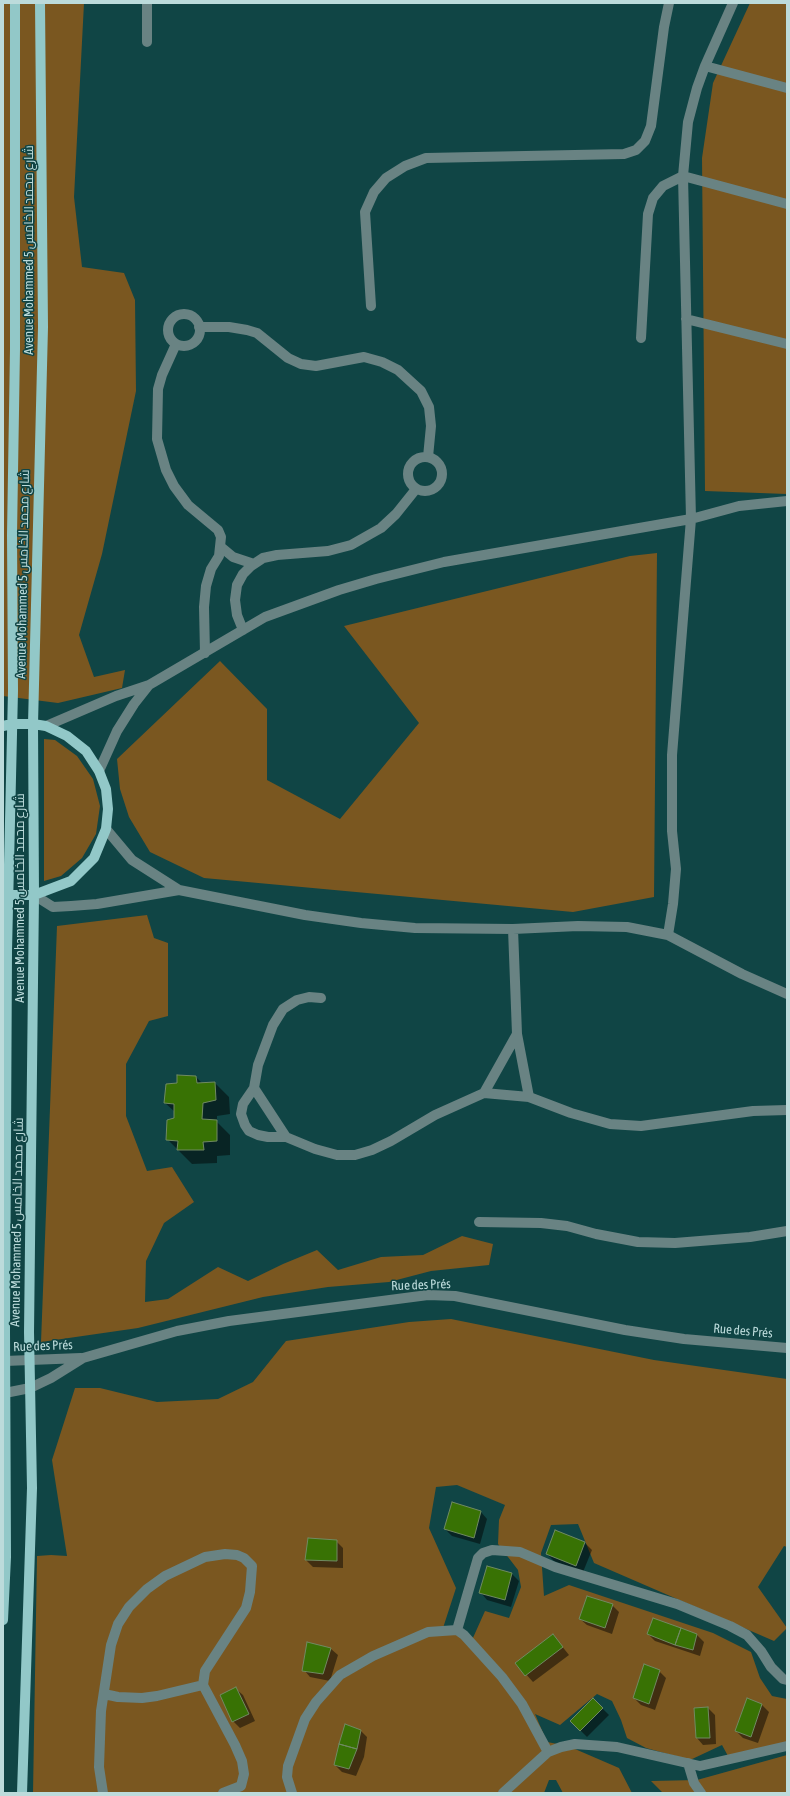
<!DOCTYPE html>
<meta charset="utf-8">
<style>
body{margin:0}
#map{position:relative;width:790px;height:1796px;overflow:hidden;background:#104545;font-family:"Asap Condensed",sans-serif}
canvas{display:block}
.frame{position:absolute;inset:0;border:4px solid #bcdbdb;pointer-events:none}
</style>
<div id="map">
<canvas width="790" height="1796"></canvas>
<div class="frame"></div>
</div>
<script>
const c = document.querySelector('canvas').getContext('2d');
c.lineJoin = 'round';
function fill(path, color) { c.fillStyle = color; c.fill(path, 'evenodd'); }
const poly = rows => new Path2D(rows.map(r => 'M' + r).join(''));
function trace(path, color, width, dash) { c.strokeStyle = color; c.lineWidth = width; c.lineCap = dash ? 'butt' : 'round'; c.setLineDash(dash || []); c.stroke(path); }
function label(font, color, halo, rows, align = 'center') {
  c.font = font + ' "Asap Condensed",Cairo,sans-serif'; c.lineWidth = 3; c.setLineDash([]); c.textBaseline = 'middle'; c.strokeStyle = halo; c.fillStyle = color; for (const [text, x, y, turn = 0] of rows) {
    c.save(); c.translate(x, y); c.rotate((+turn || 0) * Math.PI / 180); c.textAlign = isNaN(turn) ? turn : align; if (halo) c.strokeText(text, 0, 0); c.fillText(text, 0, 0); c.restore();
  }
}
fill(poly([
 [3,3,84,3,74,197,82,267,124,273,135,300,136,391,102,554,79,635,94,677,125,670,122,688,58,703,3,696],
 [750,3,787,3,787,494,705,491,702,158,713,83],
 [657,553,654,897,573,912,204,878,150,852,129,817,120,789,117,759,220,661,267,709,267,780,340,819,419,723,344,626,630,556],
 [44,739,55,740,77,756,93,779,100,806,96,834,82,858,61,876,44,881],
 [147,915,154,938,168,943,168,1016,149,1021,126,1064,126,1116,147,1171,172,1167,194,1202,164,1223,146,1261,145,1302,168,1299,218,1267,248,1281,283,1264,317,1250,338,1270,381,1257,423,1255,462,1236,493,1244,489,1265,431,1271,389,1282,328,1287,263,1297,138,1328,41,1342,57,926],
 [451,1319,654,1360,787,1379,787,1547,784,1546,758,1587,787,1628,774,1641,594,1563,578,1524,551,1525,541,1553,544,1596,569,1585,713,1633,751,1652,760,1678,772,1696,787,1699,787,1742,728,1756,722,1745,690,1760,646,1748,627,1738,621,1720,612,1701,597,1694,560,1725,535,1714,547,1742,568,1746,619,1768,632,1793,563,1793,556,1780,549,1780,544,1793,33,1793,37,1556,51,1555,67,1556,52,1460,75,1388,100,1388,157,1402,218,1399,253,1382,286,1341,409,1322],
 [457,1485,505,1505,499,1520,498,1544,518,1570,521,1587,509,1618,485,1611,472,1640,443,1628,456,1588,429,1528,436,1487],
 [787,1755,787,1793,663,1793,651,1781,697,1780]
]), '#7a5720');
fill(poly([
 [196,1077,203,1084,215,1083,229,1097,230,1114,217,1116,217,1122,230,1135,230,1155,217,1156,217,1163,192,1164,167,1139,175,1119,175,1112,165,1103,178,1084],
 [481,1512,487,1519,480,1544,452,1536,445,1529],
 [556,1532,585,1543,592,1550,583,1572,554,1561,547,1554],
 [309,1539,336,1541,343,1548,343,1568,313,1567,306,1560],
 [512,1574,519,1581,511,1607,487,1600,481,1593],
 [612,1605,619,1612,612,1634,587,1625,580,1619],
 [648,1634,697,1635,704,1642,700,1656,655,1641],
 [553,1635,569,1655,533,1682,516,1663],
 [308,1643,331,1649,338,1655,330,1681,310,1677,304,1670],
 [659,1671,666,1678,655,1710,641,1705,634,1698],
 [236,1689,243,1695,255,1721,240,1728,233,1721],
 [593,1699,609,1715,587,1737,571,1721],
 [747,1700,762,1705,769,1712,758,1743,743,1738,736,1731],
 [708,1708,715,1715,716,1744,703,1745,697,1738],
 [360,1730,367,1737,364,1757,356,1776,342,1772,335,1765]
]), '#0007');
const building = poly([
 [177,1075,196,1076,197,1083,215,1082,216,1100,203,1103,202,1119,217,1120,217,1141,203,1142,204,1150,177,1150,178,1141,166,1140,167,1120,174,1118,174,1104,164,1103,166,1084,177,1083,177,1075],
 [452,1502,481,1511,474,1538,444,1529,452,1502],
 [555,1530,585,1542,576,1566,546,1554,555,1530],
 [308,1538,337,1540,337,1561,305,1560,308,1538],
 [487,1566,512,1573,505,1600,479,1593,487,1566],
 [587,1596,613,1604,605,1628,579,1619,587,1596],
 [653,1618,681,1628,675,1645,647,1634,653,1618],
 [681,1628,697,1634,693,1650,675,1645,681,1628],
 [553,1634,563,1647,525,1676,515,1663,553,1634],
 [307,1642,331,1648,323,1674,302,1671,307,1642],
 [644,1664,660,1670,649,1704,633,1698,644,1664],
 [236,1687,249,1714,232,1722,220,1695,236,1687],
 [593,1698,603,1708,580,1731,570,1721,593,1698],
 [747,1698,762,1704,751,1737,735,1731,747,1698],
 [708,1707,710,1738,696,1738,694,1708,708,1707],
 [345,1724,361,1730,357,1749,339,1744,345,1724],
 [339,1744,357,1749,349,1769,334,1765,339,1744]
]);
fill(building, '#387204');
trace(building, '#708a62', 1);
trace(poly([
 [147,42,147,3],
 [705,66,787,88],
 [371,306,365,212,374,192,386,178,405,166,426,158,624,154,636,150,645,141,651,126,664,27,669,3],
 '168 330a16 16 0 1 1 32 0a16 16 0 1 1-32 0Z',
 [686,319,787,344],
 [199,327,229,327,247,330,257,333,288,358,301,364,316,366,364,357,382,362,398,370,421,391,429,407,431,426,428,457],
 [641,338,648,214,653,198,663,186,683,176,787,204],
 [176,344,162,375,158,389,157,439,166,470,174,486,188,505,218,530,221,537,219,556,211,569,206,586,204,607,205,653],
 '408 474a17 17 0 1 1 34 0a17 17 0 1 1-34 0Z',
 [221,547,233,557,254,564],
 [243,630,237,615,235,600,237,585,243,574,251,566,263,558,277,555,328,551,351,545,381,528,396,514,416,489],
 [46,726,116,696,149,685,265,617,339,590,376,579,444,562,691,519,739,506,787,501],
 [99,771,117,731,134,704,149,685],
 [106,829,132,860,179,890],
 [34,895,53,907,71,906,97,904,179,890,305,915,361,923,415,928,513,929,578,926,627,927,668,935,742,974,787,994],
 [668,935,673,904,676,869,672,831,672,755,691,519,683,176,688,122,697,88,705,66,733,3],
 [321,998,309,997,297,1000,283,1009,273,1025,258,1065,254,1088,286,1137,315,1149,337,1155,355,1155,372,1150,391,1141,435,1115,484,1093,529,1097,571,1113,610,1124,641,1126,753,1111,787,1110],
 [517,1034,529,1097],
 [254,1088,243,1104,241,1114,245,1125,249,1131,258,1135,268,1137,286,1137],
 [484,1093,517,1034,513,929],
 [479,1222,541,1223,567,1226,596,1234,638,1242,675,1243,750,1237,787,1231],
 [5,1361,81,1358],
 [5,1393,30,1388,51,1378,83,1358,177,1331,229,1321,428,1295,455,1296,625,1330,684,1339,787,1348],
 [457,1630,478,1558,483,1553,492,1550,520,1552,555,1567,677,1604,730,1626,747,1635,761,1651,771,1667,783,1679,787,1680],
 [104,1694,118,1697,142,1698,157,1696,203,1685],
 [688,1763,694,1783,701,1793],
 [103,1793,99,1767,101,1711,111,1645,118,1624,129,1607,147,1589,165,1576,205,1557,225,1554,237,1555,244,1558,252,1566,250,1592,246,1608,205,1671,203,1685,235,1745,242,1761,244,1774,241,1786,223,1793],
 [292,1793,287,1777,288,1766,305,1719,316,1702,340,1675,373,1656,428,1632,457,1630,464,1635,502,1677,522,1704,548,1752],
 [503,1793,548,1752,561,1747,575,1744,617,1747,700,1766,787,1746]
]), '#698383', 10);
trace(poly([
 [3,726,12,724,33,724,46,726,67,736,86,751,99,771,106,789,108,809,106,829,94,858,71,881,34,895,9,895,4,893],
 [3,1620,6,1557,5,1330,7,951,13,691,12,535,15,349,15,3],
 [22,1793,32,1488,29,1332,34,895,33,724,43,327,40,3]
]), '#92c8c8', 10);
label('13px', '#bcdbdb', '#104545', [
 ["Avenue Mohammed 5 شارع محمد الخامس",29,250,-90],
 ["Avenue Mohammed 5 شارع محمد الخامس",23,574,-89],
 ["Avenue Mohammed 5 شارع محمد الخامس",20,898,-90],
 ["Avenue Mohammed 5 شارع محمد الخامس",17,1222,-89],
 ["Rue des Prés",421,1285,-2],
 ["Rue des Prés",743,1331,5],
 ["Rue des Prés",43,1346,-2]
]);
</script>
